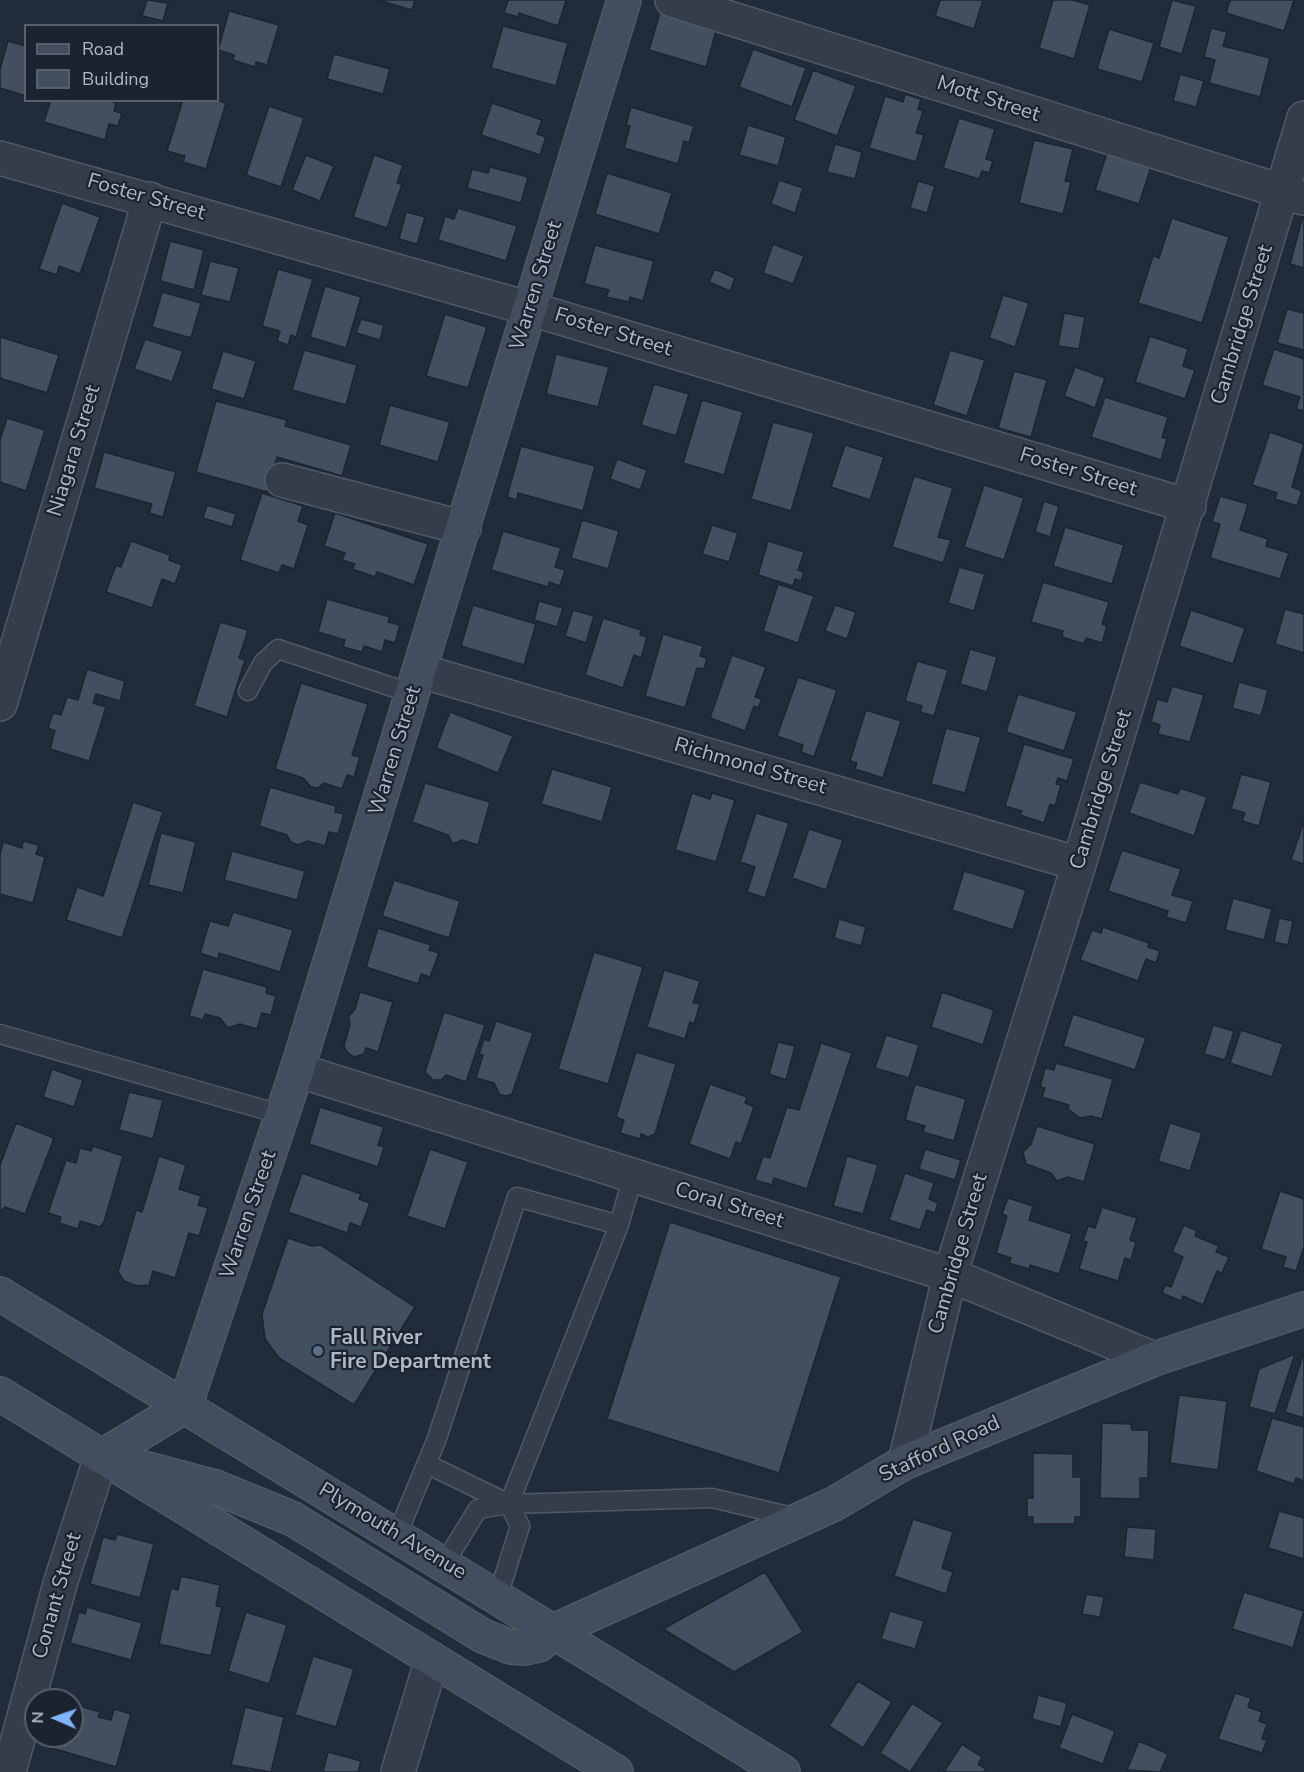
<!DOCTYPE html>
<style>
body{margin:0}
#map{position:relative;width:1304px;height:1772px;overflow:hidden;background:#202c39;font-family:"Nunito Sans",sans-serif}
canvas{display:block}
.legend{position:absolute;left:24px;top:24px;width:195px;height:78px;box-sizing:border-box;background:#1a232e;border:2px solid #565f6b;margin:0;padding:8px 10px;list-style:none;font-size:18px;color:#afb9c6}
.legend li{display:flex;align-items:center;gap:12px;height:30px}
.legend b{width:30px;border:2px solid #565f6b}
.north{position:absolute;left:24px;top:1688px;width:60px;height:60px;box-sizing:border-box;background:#1a232e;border:2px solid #565f6b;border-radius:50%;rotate:272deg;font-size:16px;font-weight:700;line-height:24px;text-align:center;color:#afb9c6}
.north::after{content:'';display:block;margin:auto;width:21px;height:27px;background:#80b4fa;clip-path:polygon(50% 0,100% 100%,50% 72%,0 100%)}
</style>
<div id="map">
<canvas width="1304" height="1772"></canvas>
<ul class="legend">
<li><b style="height:8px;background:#424d5d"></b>Road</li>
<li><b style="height:16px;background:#414f5e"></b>Building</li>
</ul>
<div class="north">N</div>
</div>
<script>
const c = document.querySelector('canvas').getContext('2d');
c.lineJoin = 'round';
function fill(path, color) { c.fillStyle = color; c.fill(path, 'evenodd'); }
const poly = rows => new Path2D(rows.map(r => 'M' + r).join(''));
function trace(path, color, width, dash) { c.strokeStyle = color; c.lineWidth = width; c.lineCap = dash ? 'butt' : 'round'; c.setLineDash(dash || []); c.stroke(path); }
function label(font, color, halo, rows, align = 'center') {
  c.font = font + ' "Nunito Sans",sans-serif'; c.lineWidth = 4.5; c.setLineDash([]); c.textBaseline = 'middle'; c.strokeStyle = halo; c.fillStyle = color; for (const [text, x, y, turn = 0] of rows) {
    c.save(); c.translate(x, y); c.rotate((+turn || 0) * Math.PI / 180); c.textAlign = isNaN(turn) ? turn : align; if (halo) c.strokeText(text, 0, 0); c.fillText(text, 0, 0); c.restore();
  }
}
const building = poly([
 [147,0,168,3,163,21,142,16,147,0],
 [378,0,415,0,412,10,378,0],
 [508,0,566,0,558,26,519,13,518,17,504,13,508,0],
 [940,0,983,0,974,29,935,16,940,0],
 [1053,0,1073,0,1090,5,1074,59,1039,48,1053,0],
 [1172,0,1196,6,1182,54,1159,47,1172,0],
 [1230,0,1294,0,1284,31,1226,13,1230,0],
 [661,9,709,23,708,29,716,31,706,67,649,50,661,9],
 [229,11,279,25,267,65,256,62,255,67,233,60,234,55,218,50,229,11],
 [503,26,568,43,556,86,491,68,503,26],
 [1211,28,1227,32,1223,46,1270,58,1260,97,1209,83,1215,60,1204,57,1211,28],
 [1109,29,1154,43,1142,82,1097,69,1109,29],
 [8,41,26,46,26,96,0,88,0,69,8,41],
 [753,49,806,68,792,107,739,87,753,49],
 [334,54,390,69,383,94,327,79,334,54],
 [813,70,856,86,837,136,794,120,813,70],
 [1180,74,1204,81,1196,107,1173,101,1180,74],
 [905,94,921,99,918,109,923,111,916,133,924,135,916,162,869,148,885,96,903,102,905,94],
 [51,100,108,100,116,103,114,111,122,113,118,126,109,124,105,140,44,122,51,100],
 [183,100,217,100,226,103,206,169,183,162,185,156,167,151,183,100],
 [492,103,542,120,537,134,546,137,540,155,481,135,492,103],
 [269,106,304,118,281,187,246,175,269,106],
 [631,107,694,126,689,143,684,141,678,164,624,148,630,126,626,125,631,107],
 [959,118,995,129,986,159,993,161,989,173,982,171,979,179,943,168,959,118],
 [748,125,786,137,778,166,739,155,748,125],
 [1034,140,1073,149,1065,181,1071,182,1063,214,1019,203,1034,140],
 [835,144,862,152,855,179,827,172,835,144],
 [1107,153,1151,167,1139,204,1095,190,1107,153],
 [306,155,334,166,320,201,292,190,306,155],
 [374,155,403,165,397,183,402,184,387,228,353,217,374,155],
 [490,167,528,177,521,203,467,188,472,169,488,173,490,167],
 [607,173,672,193,659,234,595,214,607,173],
 [779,180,803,188,795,213,771,204,779,180],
 [918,181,935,186,927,213,910,208,918,181],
 [62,203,100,217,80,274,59,266,57,275,39,269,62,203],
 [458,208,517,226,506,261,438,240,445,216,454,219,458,208],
 [406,212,425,217,417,244,399,239,406,212],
 [1304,212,1304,268,1290,264,1304,212],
 [1172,218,1229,237,1202,323,1138,303,1153,256,1159,258,1172,218],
 [170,241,204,250,194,290,160,281,170,241],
 [773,244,804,256,793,284,763,273,773,244],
 [595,245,654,261,643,301,630,297,629,302,606,297,609,290,584,284,595,245],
 [210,261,239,268,230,302,201,295,210,261],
 [278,269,313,279,296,337,291,335,288,345,277,341,280,331,262,326,278,269],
 [715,269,735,278,730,291,709,282,715,269],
 [325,286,361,297,346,348,310,337,325,286],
 [162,292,201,303,191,338,152,327,162,292],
 [1003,295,1029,303,1015,347,989,338,1003,295],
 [1287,309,1304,313,1304,350,1277,343,1287,309],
 [1064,313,1085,317,1079,349,1058,346,1064,313],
 [445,314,487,327,468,388,426,376,445,314],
 [361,319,384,325,380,340,356,333,361,319],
 [1150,336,1188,349,1183,366,1195,370,1185,399,1135,382,1150,336],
 [0,337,59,355,47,393,0,378,0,337],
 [145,339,183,351,172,382,134,369,145,339],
 [1274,349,1304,359,1304,411,1296,409,1300,397,1262,385,1274,349],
 [304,350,357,365,346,405,292,390,304,350],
 [950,350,985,360,967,416,933,405,950,350],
 [223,351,256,361,244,399,211,389,223,351],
 [556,354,609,367,598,407,546,394,556,354],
 [1075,367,1105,378,1095,408,1064,396,1075,367],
 [1014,371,1047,380,1031,437,998,428,1014,371],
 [654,384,689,394,676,436,641,425,654,384],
 [1105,397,1168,417,1162,437,1167,439,1161,460,1091,437,1105,397],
 [702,400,743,412,724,475,683,463,702,400],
 [216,401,287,420,285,426,351,445,342,476,277,457,267,492,196,472,216,401],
 [390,405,450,422,438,462,379,445,390,405],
 [7,418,45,430,26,491,0,482,0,440,7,418],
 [773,422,814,433,791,511,751,499,773,422],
 [1270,432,1304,444,1292,487,1302,491,1297,506,1275,499,1277,493,1252,485,1270,432],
 [845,445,884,457,870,500,831,487,845,445],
 [521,446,595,466,583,511,518,493,517,500,507,497,521,446],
 [104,452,176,472,163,517,149,513,152,504,94,488,104,452],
 [617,459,647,470,640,490,610,479,617,459],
 [914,476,953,488,938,537,951,540,943,563,892,547,914,476],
 [984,485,1024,498,1004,560,964,547,984,485],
 [262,493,303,506,298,521,308,525,294,569,282,565,279,573,240,560,262,493],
 [1220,496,1248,504,1240,530,1268,539,1266,546,1289,553,1280,579,1210,558,1220,524,1212,522,1220,496],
 [1044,501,1059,506,1050,537,1035,532,1044,501],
 [207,505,236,514,232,527,203,518,207,505],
 [335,513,428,544,414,585,377,572,375,577,352,569,355,564,342,560,345,553,324,546,335,513],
 [582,520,619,531,608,569,571,558,582,520],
 [712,525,738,533,729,562,702,554,712,525],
 [1065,527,1124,545,1112,584,1053,566,1065,527],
 [503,531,561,548,555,567,565,570,560,586,549,582,548,587,491,570,503,531],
 [131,541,170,555,169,560,182,565,175,584,162,579,152,608,106,592,116,565,121,567,131,541],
 [768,541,804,552,798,570,804,572,801,581,795,579,793,586,758,575,768,541],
 [959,567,985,574,974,611,948,603,959,567],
 [1043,582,1109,602,1102,624,1107,626,1102,643,1086,638,1084,644,1062,637,1063,631,1031,622,1043,582],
 [778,584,814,596,798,643,763,631,778,584],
 [327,599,390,617,388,622,400,625,395,643,385,640,382,652,364,646,362,652,343,647,345,640,318,632,327,599],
 [539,601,563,608,557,627,534,620,539,601],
 [473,605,536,624,524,665,461,646,473,605],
 [835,605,856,612,847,639,825,631,835,605],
 [1285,609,1304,614,1304,653,1275,644,1285,609],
 [573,610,594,616,586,643,565,636,573,610],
 [1191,610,1245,628,1233,664,1179,646,1191,610],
 [603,618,641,630,640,635,647,637,641,658,634,655,623,688,585,675,603,618],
 [220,622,248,630,239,658,245,660,227,717,194,706,220,622],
 [663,634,703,646,700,656,707,658,704,669,697,668,685,708,645,696,663,634],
 [970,649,997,657,987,692,960,684,970,649],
 [732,655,766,667,755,697,762,699,758,708,754,706,745,731,710,718,732,655],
 [917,661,948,670,934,716,920,712,922,706,905,701,917,661],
 [87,669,125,681,120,701,96,694,93,703,106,707,89,761,50,749,55,731,48,728,53,713,61,715,67,697,78,700,87,669],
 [798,677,837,690,814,757,801,752,803,745,777,736,798,677],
 [1239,682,1268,690,1261,716,1232,708,1239,682],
 [301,683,368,704,352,755,360,757,354,777,347,775,342,789,324,783,318,788,311,787,303,778,275,769,301,683],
 [1172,686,1204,695,1190,742,1158,734,1160,725,1151,722,1157,699,1167,702,1172,686],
 [1018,694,1077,712,1064,751,1006,732,1018,694],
 [866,710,901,721,883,778,855,769,857,763,850,761,866,710],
 [450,712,513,736,498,773,436,748,450,712],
 [946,728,981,737,965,793,931,784,946,728],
 [1024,744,1074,759,1067,781,1058,778,1056,784,1061,785,1055,806,1050,804,1044,823,1020,815,1022,811,1005,806,1024,744],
 [552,769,612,787,602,822,541,804,552,769],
 [1241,774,1271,782,1259,826,1242,821,1245,813,1231,809,1241,774],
 [1140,782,1178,794,1180,788,1207,797,1194,836,1129,813,1140,782],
 [425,783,490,802,478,845,462,840,453,844,448,835,412,822,425,783],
 [270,787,336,806,335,812,344,814,338,834,329,832,325,846,308,841,298,845,291,842,287,835,259,826,270,787],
 [692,793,710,799,712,793,735,800,716,862,675,850,692,793],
 [133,802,163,812,122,938,66,920,77,887,103,896,133,802],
 [756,813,789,823,765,898,747,892,755,867,740,862,756,813],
 [1304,821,1304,864,1291,860,1304,821],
 [809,829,843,840,826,890,792,878,809,829],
 [161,833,196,842,183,893,148,885,161,833],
 [23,841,39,845,36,854,45,857,33,903,0,894,0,855,3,842,22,848,23,841],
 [1122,850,1181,869,1172,895,1193,901,1186,923,1166,917,1168,911,1108,891,1122,850],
 [232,851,305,871,297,900,224,880,232,851],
 [964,871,1026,890,1013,930,952,910,964,871],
 [394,880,460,901,449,938,382,916,394,880],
 [1233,898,1272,909,1264,940,1225,930,1233,898],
 [233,912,293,930,280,972,219,953,218,959,200,953,210,921,228,926,233,912],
 [1279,918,1293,921,1288,945,1274,942,1279,918],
 [839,919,866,927,861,946,834,938,839,919],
 [1103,927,1149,943,1148,947,1160,951,1156,963,1146,959,1138,981,1080,960,1092,930,1101,933,1103,927],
 [378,928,431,945,429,950,439,953,430,977,421,974,418,984,366,967,378,928],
 [594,952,643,967,608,1084,558,1069,594,952],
 [203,969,267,987,266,993,276,996,271,1015,262,1013,257,1029,240,1024,228,1028,220,1018,205,1014,203,1020,189,1016,203,969],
 [664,970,700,981,693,1003,700,1004,694,1024,690,1022,685,1039,647,1027,664,970],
 [360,992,393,1002,378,1052,366,1048,364,1054,354,1057,348,1053,344,1046,350,1024,349,1016,355,1009,360,992],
 [942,992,994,1010,983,1045,931,1027,942,992],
 [444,1012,485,1025,466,1082,446,1075,441,1080,433,1080,425,1072,444,1012],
 [1073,1014,1146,1038,1135,1070,1063,1046,1073,1014],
 [496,1021,533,1033,512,1094,507,1096,500,1095,494,1083,476,1078,483,1055,479,1054,484,1039,489,1041,496,1021],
 [1213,1025,1234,1031,1225,1060,1204,1054,1213,1025],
 [1241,1030,1283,1044,1272,1077,1230,1063,1241,1030],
 [886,1035,919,1045,909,1078,875,1068,886,1035],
 [778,1042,795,1046,786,1080,769,1074,778,1042],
 [821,1043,852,1053,807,1189,774,1178,772,1185,755,1180,763,1156,770,1158,787,1107,799,1110,821,1043],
 [636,1052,676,1064,655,1134,648,1137,641,1134,640,1139,620,1133,624,1120,616,1117,636,1052],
 [1056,1063,1113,1079,1102,1119,1091,1116,1080,1118,1068,1109,1069,1105,1042,1097,1045,1088,1040,1087,1045,1068,1054,1070,1056,1063],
 [52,1069,83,1080,74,1107,43,1097,52,1069],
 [710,1084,747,1097,745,1103,754,1107,741,1144,736,1142,730,1159,689,1144,710,1084],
 [915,1084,966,1099,954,1141,923,1132,925,1126,905,1120,915,1084],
 [129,1092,163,1100,153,1139,119,1130,129,1092],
 [320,1107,384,1127,378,1145,384,1147,378,1167,309,1144,320,1107],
 [16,1123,54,1138,25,1214,5,1207,0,1212,0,1165,16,1123],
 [1170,1123,1202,1133,1190,1171,1158,1161,1170,1123],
 [1037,1126,1095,1144,1084,1182,1068,1177,1057,1181,1051,1173,1026,1164,1023,1152,1031,1144,1037,1126],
 [93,1146,123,1156,104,1222,100,1227,80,1221,78,1229,59,1223,61,1217,48,1213,66,1160,76,1163,80,1148,91,1151,93,1146],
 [430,1149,468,1162,445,1229,407,1216,430,1149],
 [925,1149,961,1160,955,1180,919,1169,925,1149],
 [159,1156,186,1165,179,1189,201,1196,198,1205,208,1208,199,1236,189,1233,175,1278,153,1271,149,1285,137,1286,124,1281,118,1272,136,1210,142,1212,159,1156],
 [847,1156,878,1165,863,1214,833,1206,847,1156],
 [302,1173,361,1194,359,1199,370,1203,361,1227,350,1223,347,1233,288,1212,302,1173],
 [905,1173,934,1183,929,1199,938,1203,935,1213,927,1210,920,1230,889,1220,905,1173],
 [1280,1191,1304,1199,1304,1247,1296,1271,1283,1267,1286,1257,1261,1249,1280,1191],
 [1008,1198,1033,1206,1029,1220,1072,1234,1059,1274,1030,1265,1029,1269,1009,1263,1011,1258,996,1253,1007,1216,1002,1214,1008,1198],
 [1102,1207,1137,1218,1130,1240,1136,1242,1131,1260,1125,1258,1118,1281,1079,1269,1087,1242,1083,1241,1088,1226,1095,1228,1102,1207],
 [670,1222,841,1277,779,1473,607,1419,670,1222],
 [1184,1225,1197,1231,1195,1236,1219,1246,1216,1252,1229,1257,1222,1273,1217,1271,1203,1305,1183,1296,1181,1301,1162,1293,1165,1285,1171,1287,1183,1257,1172,1252,1184,1225],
 [288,1238,312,1246,321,1245,415,1307,354,1405,279,1358,265,1339,262,1314,288,1238],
 [1304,1352,1304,1418,1285,1412,1304,1352],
 [1295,1354,1275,1414,1249,1407,1259,1369,1295,1354],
 [1179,1395,1227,1401,1218,1470,1170,1463,1179,1395],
 [1272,1418,1304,1427,1304,1481,1296,1478,1294,1484,1256,1471,1272,1418],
 [1102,1423,1131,1424,1132,1430,1149,1430,1148,1478,1140,1478,1140,1499,1100,1498,1102,1423],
 [1033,1453,1073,1454,1073,1477,1081,1477,1081,1517,1075,1517,1075,1524,1033,1524,1033,1517,1027,1517,1027,1498,1033,1498,1033,1453],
 [1279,1511,1304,1518,1304,1559,1268,1548,1279,1511],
 [913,1519,953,1532,942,1568,953,1572,946,1594,894,1576,913,1519],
 [1127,1527,1156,1529,1154,1560,1124,1557,1127,1527],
 [117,1534,154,1544,140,1598,90,1584,103,1537,115,1540,117,1534],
 [765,1572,803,1632,734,1672,663,1629,765,1572],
 [181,1576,220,1585,216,1606,222,1607,211,1656,159,1644,171,1588,178,1590,181,1576],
 [1244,1592,1304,1611,1293,1648,1232,1629,1244,1592],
 [1086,1594,1104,1597,1100,1617,1082,1614,1086,1594],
 [87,1607,142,1623,131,1660,70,1643,79,1612,85,1614,87,1607],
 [890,1611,924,1621,915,1649,881,1639,890,1611],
 [246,1612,287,1625,269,1684,228,1671,246,1612],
 [313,1656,354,1669,336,1727,295,1715,313,1656],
 [858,1681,892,1702,863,1748,829,1726,858,1681],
 [1235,1693,1251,1698,1248,1707,1262,1712,1259,1721,1267,1724,1262,1739,1267,1740,1262,1753,1218,1739,1235,1693],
 [1038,1695,1067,1703,1061,1727,1032,1719,1038,1695],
 [912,1703,943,1723,910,1772,880,1753,912,1703],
 [80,1706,100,1712,98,1717,111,1720,114,1709,131,1714,116,1767,42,1745,45,1736,72,1736,72,1710,78,1712,80,1706],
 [245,1707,284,1717,271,1772,231,1765,245,1707],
 [1072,1714,1115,1731,1103,1764,1059,1748,1072,1714],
 [1139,1741,1168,1754,1160,1772,1127,1770,1139,1741],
 [962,1744,982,1757,978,1764,986,1769,984,1772,944,1772,962,1744],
 [328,1752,361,1761,358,1772,323,1772,328,1752]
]);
fill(building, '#414f5e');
trace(building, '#1c2530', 1.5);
const lane = poly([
 [248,691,263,663,278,649,413,694],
 [0,1034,283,1115],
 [427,1464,509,1504],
 [397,1535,436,1441,517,1197,619,1225,633,1176],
 [444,1564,478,1509,509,1504,712,1498,797,1518],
 [498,1596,520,1526,509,1504,619,1225]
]);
const street = poly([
 [672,0,1303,198],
 [0,158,531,309,1189,506],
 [282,480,464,528],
 [421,671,1079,864],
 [0,704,150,199],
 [297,1070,950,1275,1154,1359],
 [905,1462,950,1275,1079,864,1304,118],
 [9,1772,60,1584,101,1457],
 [398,1772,432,1659]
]);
const secondary = poly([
 [0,1294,783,1772],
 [0,1394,616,1772],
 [101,1457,185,1406,297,1070,624,0],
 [101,1457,215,1487,293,1519,483,1636,511,1647,525,1648,539,1645,554,1631,834,1504,905,1462,1154,1359,1304,1309]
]);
trace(lane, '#4f5964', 21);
trace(street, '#4f5964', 36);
trace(secondary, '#4f5964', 36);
trace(lane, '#343e4a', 18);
trace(street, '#343e4a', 33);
trace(secondary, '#424d5d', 33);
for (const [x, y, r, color] of [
 [318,1351,6,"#5c6f8a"]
]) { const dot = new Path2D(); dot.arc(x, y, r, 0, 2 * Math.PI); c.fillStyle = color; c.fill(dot); trace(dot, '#1a232e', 2); }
label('21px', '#afb9c6', '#1a232e', [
 ["Mott Street",988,100,18],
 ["Foster Street",146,198,16],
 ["Warren Street",537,286,-73],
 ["Cambridge Street",1243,325,-73],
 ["Foster Street",613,333,17],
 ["Niagara Street",75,451,-73],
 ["Foster Street",1078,473,17],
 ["Warren Street",396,751,-73],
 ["Richmond Street",750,767,16],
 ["Cambridge Street",1102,790,-73],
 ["Coral Street",729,1206,17],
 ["Warren Street",249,1215,-71],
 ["Cambridge Street",959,1254,-74],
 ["Stafford Road",940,1450,-25],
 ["Plymouth Avenue",392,1532,31],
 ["Conant Street",58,1596,-74]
]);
label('bold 21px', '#afb9c6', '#1a232e', [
 ["Fall River",330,1339],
 ["Fire Department",330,1363]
], 'left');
</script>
